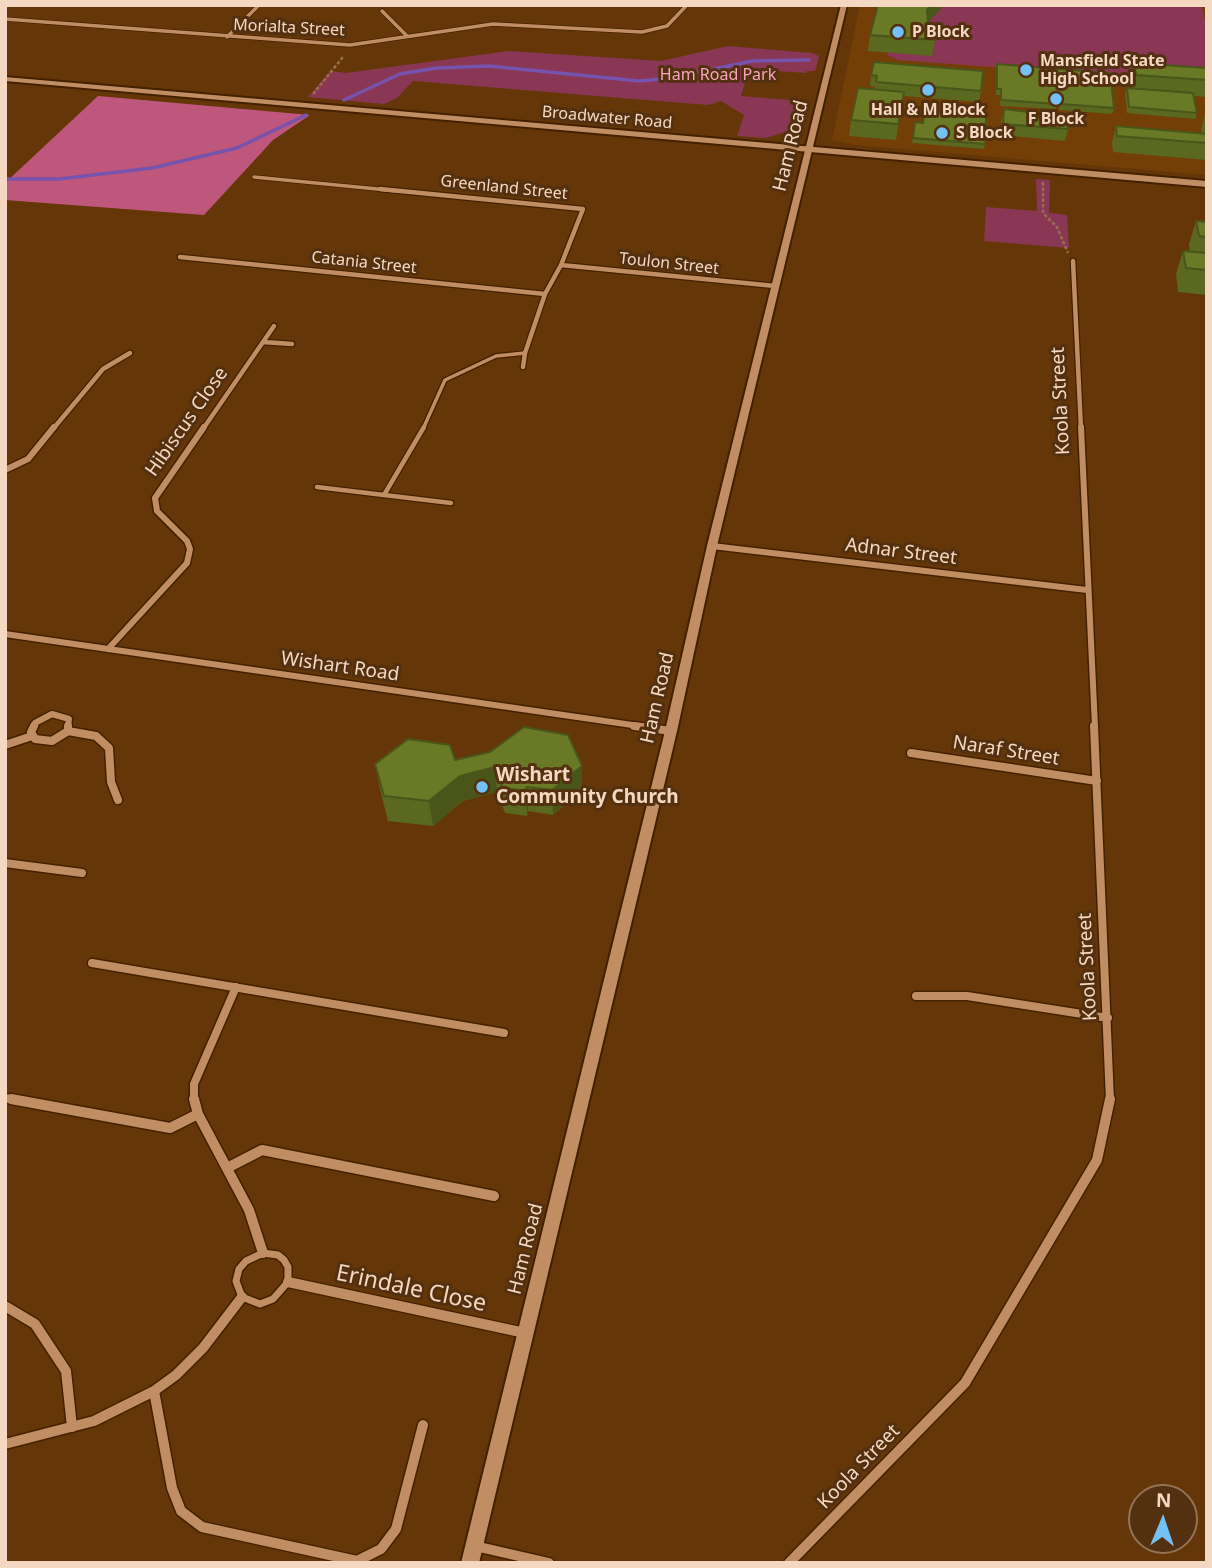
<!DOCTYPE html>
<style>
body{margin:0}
#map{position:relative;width:1212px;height:1568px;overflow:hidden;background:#653708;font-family:"Noto Sans",sans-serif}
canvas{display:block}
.frame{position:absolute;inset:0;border:7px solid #f4d8c2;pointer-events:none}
.north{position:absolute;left:1128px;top:1484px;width:70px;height:70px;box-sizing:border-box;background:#53300f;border:2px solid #937357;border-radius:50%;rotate:2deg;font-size:19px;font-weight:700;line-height:28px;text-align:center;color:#f4d8c2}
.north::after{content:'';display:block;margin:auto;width:24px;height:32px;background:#73c1f5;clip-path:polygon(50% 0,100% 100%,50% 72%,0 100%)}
</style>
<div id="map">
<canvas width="1212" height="1568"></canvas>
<div class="frame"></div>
<div class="north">N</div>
</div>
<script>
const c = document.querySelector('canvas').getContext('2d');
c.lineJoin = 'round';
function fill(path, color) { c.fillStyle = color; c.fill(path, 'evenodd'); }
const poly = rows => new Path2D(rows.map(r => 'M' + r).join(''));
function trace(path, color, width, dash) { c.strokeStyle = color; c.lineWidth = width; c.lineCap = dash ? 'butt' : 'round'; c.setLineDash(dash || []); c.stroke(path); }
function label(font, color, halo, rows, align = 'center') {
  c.font = font + ' "Noto Sans",sans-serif'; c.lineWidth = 6; c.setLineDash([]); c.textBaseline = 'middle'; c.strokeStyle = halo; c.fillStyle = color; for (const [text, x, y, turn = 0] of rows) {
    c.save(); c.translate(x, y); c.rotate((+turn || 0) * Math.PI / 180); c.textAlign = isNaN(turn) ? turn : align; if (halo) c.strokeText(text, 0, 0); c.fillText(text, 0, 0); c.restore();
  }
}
fill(poly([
 [860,5,1207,5,1207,175,856,145,832,140]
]), '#733f07');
fill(poly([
 [895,5,1201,5,1207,29,1207,83,898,60,887,55],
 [728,46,812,53,819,56,815,71,807,71,806,73,749,69,741,96,801,101,788,131,766,138,737,136,744,115,721,101,708,105,413,81,397,98,384,104,308,97,330,71,346,73,509,51,661,61],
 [1036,179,1050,180,1049,213,1067,215,1069,248,984,241,986,207,1037,211]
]), '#893755');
fill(poly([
 [98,96,310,115,273,140,204,215,5,200,5,183]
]), '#bf577c');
trace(poly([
 [344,100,400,74,437,68,489,66,639,81,673,78,752,61,809,60],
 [5,179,59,179,152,168,237,148,306,115]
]), '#7653ac', 3.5);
const serviceFar2 = poly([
 [423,429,445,380,496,356,525,353]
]);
const serviceFar1 = poly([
 [317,487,451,503],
 [384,495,424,427]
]);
const service = poly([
 [263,1253,278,1255,284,1260,288,1267,288,1282,273,1299,260,1304,242,1297,236,1281,239,1269,246,1261,263,1253]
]);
const minorFar4 = poly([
 [382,11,407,36],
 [5,19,350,45,493,24,642,32,667,26,687,5],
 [227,37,259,5],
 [254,177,398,191]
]);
const minorFar3 = poly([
 [380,189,583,209,561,265,545,294,525,353,523,367],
 [180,257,545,294],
 [1073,261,1081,429],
 [561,265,775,286],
 [263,342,292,344],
 [53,429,103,369,130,353],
 [203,429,274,326]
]);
const minorFar2 = poly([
 [1081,427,1095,727],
 [5,470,28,459,54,427],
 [712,546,1087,590],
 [5,634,646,727],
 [108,649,187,563,190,549,187,541,157,511,155,498,204,427],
 [33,727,35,723,52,714,69,719,68,727]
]);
const minorFar1 = poly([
 [34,726,31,732,35,739,52,741,68,731,68,726],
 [634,726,671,731],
 [1094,726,1110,1101],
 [68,731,96,736,109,748,111,782,118,800],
 [5,745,32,736],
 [911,753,1097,781],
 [5,863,82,873],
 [92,963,504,1033],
 [916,996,967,996,1108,1018],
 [5,1098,21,1101],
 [194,1101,194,1084,236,987]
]);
const minor = poly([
 [11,1099,170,1128,198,1114],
 [194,1099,198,1114,249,1210,263,1253],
 [227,1168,262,1150,494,1196],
 [288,1282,525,1333],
 [5,1306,35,1324,66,1371,72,1427],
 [154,1391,172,1488,181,1511,202,1527,357,1561,381,1549,396,1529,423,1425],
 [5,1444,94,1421,154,1391,176,1375,203,1348,242,1297],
 [475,1546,549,1563],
 [789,1563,965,1383,1097,1160,1110,1099]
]);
const tertiary = poly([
 [841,5,847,5,717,546,677,731,479,1563,461,1563,665,731,707,546,841,5]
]);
const secondary = poly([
 [5,77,1207,181,1207,187,5,81,5,77]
]);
trace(serviceFar2, '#432100', 6);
trace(serviceFar1, '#432100', 7);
trace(service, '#432100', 10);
trace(minorFar4, '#432100', 5);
trace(minorFar3, '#432100', 7);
trace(minorFar2, '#432100', 9);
trace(minorFar1, '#432100', 11);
trace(minor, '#432100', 13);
trace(tertiary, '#432100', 4);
trace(secondary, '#432100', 4);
trace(poly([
 [313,94,343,57],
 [1043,182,1043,213,1057,227,1068,253]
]), '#976f49', 2.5, [3.5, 2]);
trace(serviceFar2, '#c18d63', 3.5);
trace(serviceFar1, '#c18d63', 4.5);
trace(service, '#c18d63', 7);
trace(minorFar4, '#c18d63', 3.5);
trace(minorFar3, '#c18d63', 4.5);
trace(minorFar2, '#c18d63', 6);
trace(minorFar1, '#c18d63', 8);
trace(minor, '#c18d63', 10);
fill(tertiary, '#c18d63');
fill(secondary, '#c18d63');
fill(poly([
 [928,22,928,24,938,25,932,56,868,51,870,35],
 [1134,63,1207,68,1207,97,1194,96,1197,113,1195,119,1127,113,1125,93,1127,88,1131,88,1130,79],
 [997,64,1114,108,1112,114,1059,110,1059,104,1057,104,1056,109,1000,106,1000,95,996,95,996,70],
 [871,75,981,91,979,102,903,96,896,140,849,136,851,120,875,89,875,87,870,86],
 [1004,109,1029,116,1068,129,1065,141,1001,135,1001,121],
 [1206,112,1207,160,1113,152,1112,143,1116,126,1202,134,1201,129],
 [915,122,986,127,985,132,971,132,985,144,984,149,912,143],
 [1196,221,1207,222,1207,295,1178,292,1176,274,1183,251,1190,252,1189,244],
 [490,752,582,791,553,815,528,811,527,816,505,813,497,792,463,801,433,826,388,821,380,789,375,764,455,760]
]), '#5a6820');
fill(poly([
 [932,5,944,5,925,26,927,10],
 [582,766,582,791,553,815,552,790],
 [495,767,497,792,463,801,433,826,429,801,460,776],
 [527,787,528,811,527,816,525,791]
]), '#4a551a');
const building = poly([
 [878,5,932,5,927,10,928,24,938,25,935,40,870,35,878,5],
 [874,62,983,71,981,91,876,82,877,76,871,75,874,62],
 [1134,63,1207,68,1207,80,1136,75,1134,63],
 [997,64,1110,73,1114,108,1061,104,1060,98,1057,98,1057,104,1001,100,1001,89,997,89,997,64],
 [858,88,904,92,898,124,851,120,858,88],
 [1127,88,1193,93,1197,113,1129,107,1127,88],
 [1004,109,1029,112,1029,116,1067,119,1068,129,1003,124,1004,109],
 [925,111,986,116,986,127,972,125,972,129,962,128,962,131,986,133,985,144,913,138,915,122,923,123,925,111],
 [1116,126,1207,134,1207,143,1117,136,1116,126],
 [1196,221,1207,222,1207,237,1199,236,1196,221],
 [1183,251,1207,253,1207,270,1186,268,1183,251],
 [524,727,568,735,582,766,552,790,527,787,525,791,503,788,495,767,460,776,429,801,384,796,375,764,408,739,450,745,455,760,490,752,524,727]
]);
fill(building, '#697925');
trace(building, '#4a551a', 2);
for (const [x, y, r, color] of [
 [898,32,7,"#73c1f5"],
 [1026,70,7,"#73c1f5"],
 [928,90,7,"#73c1f5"],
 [1056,99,7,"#73c1f5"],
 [942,133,7,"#73c1f5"],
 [482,787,7,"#73c1f5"]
]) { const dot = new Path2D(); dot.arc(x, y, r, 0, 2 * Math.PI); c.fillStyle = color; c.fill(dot); trace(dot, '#53300f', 2.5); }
label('16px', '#f4d8c2', '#53300f', [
 ["Morialta Street",289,28,3],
 ["Broadwater Road",607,118,5],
 ["Greenland Street",504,188,6],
 ["Catania Street",364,263,6],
 ["Toulon Street",669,264,6]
]);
label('bold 16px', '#f4d8c2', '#53300f', [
 ["P Block",912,32],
 ["Mansfield State",1040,61],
 ["High School",1040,79],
 ["Hall & M Block",928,110,"center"],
 ["F Block",1056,119,"center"],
 ["S Block",956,133]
], 'left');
label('16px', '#f6a5bd', '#53300f', [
 ["Ham Road Park",718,75]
]);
label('19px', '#f4d8c2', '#53300f', [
 ["Ham Road",791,146,-76],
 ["Koola Street",1061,401,-93],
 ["Hibiscus Close",187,422,-55],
 ["Adnar Street",901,552,7],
 ["Wishart Road",340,667,8],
 ["Ham Road",658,698,-77],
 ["Naraf Street",1006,751,9],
 ["Koola Street",1088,967,-93],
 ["Ham Road",526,1249,-76],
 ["Koola Street",859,1467,-46]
]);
label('bold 19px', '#f4d8c2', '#53300f', [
 ["Wishart",496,776],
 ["Community Church",496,798]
], 'left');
label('23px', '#f4d8c2', '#53300f', [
 ["Erindale Close",411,1289,12]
]);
</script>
